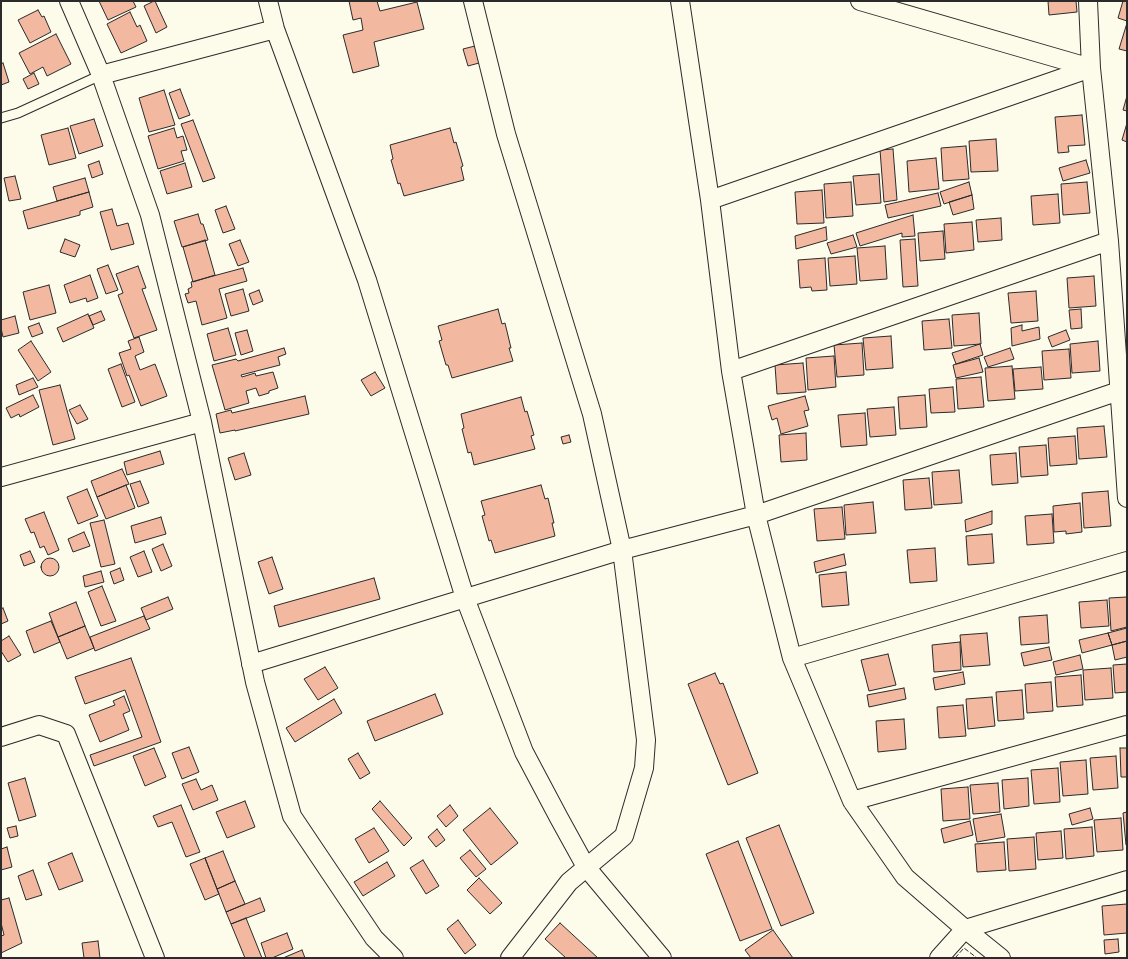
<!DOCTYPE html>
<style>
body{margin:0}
#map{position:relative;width:1128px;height:959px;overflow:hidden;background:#fdfbea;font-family:Georgia,serif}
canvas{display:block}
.frame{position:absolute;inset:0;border:2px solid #2b2b2b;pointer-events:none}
</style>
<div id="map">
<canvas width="1128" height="959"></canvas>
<div class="frame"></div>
</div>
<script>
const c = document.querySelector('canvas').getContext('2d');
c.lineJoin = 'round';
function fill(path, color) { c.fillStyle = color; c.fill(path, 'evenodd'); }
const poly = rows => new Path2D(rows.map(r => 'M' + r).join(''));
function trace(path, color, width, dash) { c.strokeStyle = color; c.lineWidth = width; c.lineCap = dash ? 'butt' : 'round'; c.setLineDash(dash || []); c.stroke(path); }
const building = poly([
 [99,1,133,1,136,7,108,20,99,1],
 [154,1,155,1,167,27,156,33,144,6,154,1],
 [349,1,377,1,380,11,417,2,424,29,374,42,379,66,353,73,343,35,363,30,361,18,353,20,349,1],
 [1048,1,1076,1,1077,12,1049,15,1048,1],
 [1123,1,1127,1,1127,21,1118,18,1123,1],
 [38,10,42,17,44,16,51,32,30,43,18,20,38,10],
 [130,12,137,27,140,25,147,41,121,53,107,24,130,12],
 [1127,23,1127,51,1119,49,1127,23],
 [56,34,71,64,47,76,43,67,30,74,19,53,56,34],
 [475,46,479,63,468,66,463,49,475,46],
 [3,63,9,82,1,85,1,64,3,63],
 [34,73,39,84,28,89,23,79,34,73],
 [180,89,190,115,179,119,169,93,180,89],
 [164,90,175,125,149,132,139,98,164,90],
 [1127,96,1127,111,1123,110,1127,96],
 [1082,115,1085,145,1068,146,1069,152,1058,153,1055,117,1082,115],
 [94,119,103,146,79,154,70,126,94,119],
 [193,120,215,178,203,182,181,124,193,120],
 [1127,123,1127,142,1122,140,1127,123],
 [68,128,76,158,49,165,41,135,68,128],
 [174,128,177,138,183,136,187,150,181,151,184,161,158,169,148,136,174,128],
 [450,128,454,143,456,142,463,166,461,167,464,180,404,196,400,183,398,184,391,160,393,159,390,145,450,128],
 [996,139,998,171,971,172,969,141,996,139],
 [966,146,969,179,943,181,941,148,966,146],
 [893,149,897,200,884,202,880,150,893,149],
 [936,158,939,189,909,192,907,161,936,158],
 [1086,160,1090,173,1063,181,1059,168,1086,160],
 [99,161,103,174,92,178,88,165,99,161],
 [185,163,192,187,167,194,160,171,185,163],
 [879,174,881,203,856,205,853,176,879,174],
 [15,176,21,199,9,201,4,178,15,176],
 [85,178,89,192,57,201,53,187,85,178],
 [851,182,853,216,826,218,824,184,851,182],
 [969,182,972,195,944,204,940,192,969,182],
 [1087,182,1090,213,1063,215,1061,184,1087,182],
 [822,190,824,223,797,224,795,192,822,190],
 [89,192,93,207,80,211,80,215,28,229,23,211,89,192],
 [938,193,941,206,888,218,885,205,938,193],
 [1058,194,1060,223,1033,225,1031,196,1058,194],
 [972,195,974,209,953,215,949,202,972,195],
 [226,206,235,229,223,233,215,210,226,206],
 [112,209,117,226,128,223,134,244,111,250,100,212,112,209],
 [198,214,201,224,203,224,208,240,182,247,174,221,198,214],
 [913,215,915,236,902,237,902,233,860,246,856,233,913,215],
 [1001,218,1002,240,978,242,976,220,1001,218],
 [972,222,974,250,946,253,944,224,972,222],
 [826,227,827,240,796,249,795,236,826,227],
 [943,231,945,259,920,261,918,233,943,231],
 [853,235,857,247,831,254,827,243,853,235],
 [65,239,80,245,75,257,60,252,65,239],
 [915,239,918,286,903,287,900,240,915,239],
 [205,240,215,275,193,282,183,247,205,240],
 [240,240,249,262,238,266,229,244,240,240],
 [885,246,887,279,860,281,857,248,885,246],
 [855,256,857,284,830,286,828,258,855,256],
 [825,258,827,290,812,291,811,287,800,288,798,260,825,258],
 [108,265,118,290,106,294,97,269,108,265],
 [138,266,146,288,142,289,157,330,134,338,118,295,123,293,116,274,138,266],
 [243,268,247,281,219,289,227,318,202,325,196,301,188,303,185,294,189,293,188,289,192,287,191,282,243,268],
 [90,275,98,298,87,302,86,298,70,303,64,285,90,275],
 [1094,276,1096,306,1069,308,1067,278,1094,276],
 [49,285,56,313,30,320,23,292,49,285],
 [243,289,249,311,231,316,225,294,243,289],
 [259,290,263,301,253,305,249,294,259,290],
 [1036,291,1038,321,1011,323,1008,293,1036,291],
 [498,309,502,324,505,323,511,348,509,348,513,361,452,378,448,365,446,365,439,341,442,340,438,326,498,309],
 [1081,309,1082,328,1071,329,1069,310,1081,309],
 [101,311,105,320,93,325,89,316,101,311],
 [979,313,981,344,954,346,952,315,979,313],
 [88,314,94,328,63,342,57,328,88,314],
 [15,316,19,333,3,337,1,328,1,320,15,316],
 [949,319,952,348,924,350,922,321,949,319],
 [39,323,43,333,32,337,28,327,39,323],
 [1022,325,1022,331,1039,327,1040,339,1012,346,1011,328,1022,325],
 [228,328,236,355,214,361,207,334,228,328],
 [247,330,253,351,241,355,235,333,247,330],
 [1066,330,1070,340,1052,347,1048,337,1066,330],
 [891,336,893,368,866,370,863,338,891,336],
 [139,337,144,352,135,356,140,370,155,364,167,396,141,406,129,375,127,376,119,353,131,349,128,341,139,337],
 [31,341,51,372,38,381,18,350,31,341],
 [1098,341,1100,371,1072,373,1070,344,1098,341],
 [862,343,864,375,837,377,834,345,862,343],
 [980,344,983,355,956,364,952,353,980,344],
 [284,348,286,354,278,357,280,365,241,375,242,377,255,373,256,376,273,372,278,388,269,391,269,393,259,396,256,388,246,391,249,403,225,410,212,365,236,359,238,361,284,348],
 [1010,348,1014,359,988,367,984,357,1010,348],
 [1069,349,1071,378,1044,380,1042,351,1069,349],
 [834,356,836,387,808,390,806,358,834,356],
 [979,358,983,372,956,378,953,365,979,358],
 [803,363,806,392,777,394,775,365,803,363],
 [121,364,135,402,122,407,108,369,121,364],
 [1012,366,1015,399,988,401,985,368,1012,366],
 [1041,367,1043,389,1015,391,1013,369,1041,367],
 [375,372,385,388,371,396,361,380,375,372],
 [981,377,984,407,958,409,956,379,981,377],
 [33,378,38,387,19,395,16,385,33,378],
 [60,385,75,439,53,445,39,390,60,385],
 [953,387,955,412,931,413,929,389,953,387],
 [33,395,39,407,20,417,19,414,11,418,6,408,33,395],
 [925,395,927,427,900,429,898,397,925,395],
 [305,396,309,414,235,431,235,430,220,433,216,414,231,410,232,413,305,396],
 [805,396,809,410,804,411,808,426,781,434,777,418,772,420,768,406,805,396],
 [521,397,525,412,527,411,534,435,531,436,535,449,474,465,471,452,468,453,462,429,464,428,461,414,521,397],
 [80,405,88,419,77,424,69,410,80,405],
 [894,407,896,435,870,437,867,409,894,407],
 [865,413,867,445,841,447,838,415,865,413],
 [1104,426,1107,457,1079,459,1077,428,1104,426],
 [806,433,807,460,781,462,779,435,806,433],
 [569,435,571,442,563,444,561,437,569,435],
 [1075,436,1077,464,1050,466,1048,438,1075,436],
 [1046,445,1048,475,1021,477,1019,447,1046,445],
 [160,451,164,464,127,475,124,462,160,451],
 [244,453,251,475,235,480,228,458,244,453],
 [1016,453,1018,483,992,485,990,455,1016,453],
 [122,469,129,484,97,497,91,481,122,469],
 [959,470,962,503,934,505,932,472,959,470],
 [929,478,932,508,905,510,903,480,929,478],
 [140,481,149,503,138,507,130,484,140,481],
 [126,485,135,508,106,519,97,497,126,485],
 [541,485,545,499,548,498,554,523,552,523,555,536,495,553,491,540,489,541,482,516,485,515,481,501,541,485],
 [87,489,98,516,78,524,67,497,87,489],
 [1108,491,1111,526,1084,528,1082,493,1108,491],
 [873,502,876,533,846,535,844,505,873,502],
 [1080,503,1082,532,1066,534,1066,531,1054,532,1053,506,1080,503],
 [842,507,845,539,817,541,814,509,842,507],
 [992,511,992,524,966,532,965,520,992,511],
 [44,512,59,550,48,555,44,546,40,548,34,532,31,533,25,519,44,512],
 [1052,514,1054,543,1027,545,1025,516,1052,514],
 [161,517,166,534,135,543,131,526,161,517],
 [104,520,115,564,101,567,90,523,104,520],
 [84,532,90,546,73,552,68,539,84,532],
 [992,534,994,563,968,565,966,536,992,534],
 [163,544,172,566,161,571,152,549,163,544],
 [935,548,937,581,910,583,907,550,935,548],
 [30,551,35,562,24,566,20,555,30,551],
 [144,551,152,572,138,577,130,557,144,551],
 [844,554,846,565,816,573,814,562,844,554],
 [272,557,283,589,269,594,258,562,272,557],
 '41 567a9 9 0 1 1 18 0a9 9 0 1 1-18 0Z',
 [120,568,124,580,114,584,110,572,120,568],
 [101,571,104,582,85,587,83,576,101,571],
 [846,572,849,605,822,607,819,575,846,572],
 [374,578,380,599,279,627,274,606,374,578],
 [102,586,116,621,101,626,88,592,102,586],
 [168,597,173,609,146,620,141,608,168,597],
 [1127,597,1127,627,1111,631,1109,598,1127,597],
 [1107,600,1109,626,1081,628,1079,602,1107,600],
 [76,602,85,626,58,637,49,613,76,602],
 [3,608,8,621,1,624,1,609,3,608],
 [1047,615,1049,643,1021,645,1019,617,1047,615],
 [144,616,150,629,95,651,90,637,144,616],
 [51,621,60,642,34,653,26,631,51,621],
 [85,626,94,648,67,659,58,637,85,626],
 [1127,628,1127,641,1112,645,1108,633,1127,628],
 [987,633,990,665,963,667,960,635,987,633],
 [1108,633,1112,645,1082,653,1079,640,1108,633],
 [9,636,21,655,8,662,1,651,1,641,9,636],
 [1127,641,1127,657,1115,660,1112,645,1127,641],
 [960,642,961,670,934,672,932,645,960,642],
 [1049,647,1052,660,1024,666,1021,653,1049,647],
 [888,654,896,685,869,691,861,660,888,654],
 [1080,655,1083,669,1056,675,1053,662,1080,655],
 [131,658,161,742,94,766,90,755,142,737,125,690,85,704,75,677,131,658],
 [1127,664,1127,692,1115,693,1113,665,1127,664],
 [325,667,338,688,318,700,304,679,325,667],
 [1111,668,1113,698,1085,700,1083,670,1111,668],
 [963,672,965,684,935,690,933,678,963,672],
 [715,673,720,684,723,683,758,773,728,785,688,684,715,673],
 [1081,675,1083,705,1057,707,1055,677,1081,675],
 [1051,682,1053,711,1027,713,1025,684,1051,682],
 [904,688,906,699,869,707,867,695,904,688],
 [1022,690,1024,719,998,721,996,692,1022,690],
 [435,694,443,714,375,741,367,721,435,694],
 [124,696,130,711,123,714,129,730,100,742,89,715,115,705,113,701,124,696],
 [992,697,995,726,968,729,966,699,992,697],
 [334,699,342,713,295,742,286,728,334,699],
 [963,705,966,736,939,738,937,707,963,705],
 [904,719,906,749,878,752,876,721,904,719],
 [189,747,199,772,182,779,172,753,189,747],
 [154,748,166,777,145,786,133,756,154,748],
 [1120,748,1127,748,1127,777,1121,777,1120,748],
 [358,753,370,773,360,779,348,759,358,753],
 [1116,756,1118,788,1093,790,1090,758,1116,756],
 [1086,760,1088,794,1063,796,1060,762,1086,760],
 [1058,768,1060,802,1034,804,1031,770,1058,768],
 [25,778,36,816,19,821,8,783,25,778],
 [1028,778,1029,806,1004,809,1002,780,1028,778],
 [196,779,201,790,212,785,218,800,193,810,182,784,196,779],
 [998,783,1000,812,973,814,970,785,998,783],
 [968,787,970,819,943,821,941,789,968,787],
 [245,801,255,827,227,838,216,812,245,801],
 [380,801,412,838,404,846,372,809,380,801],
 [181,805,200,852,186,857,172,822,158,827,153,816,181,805],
 [450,805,458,816,446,827,437,816,450,805],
 [490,808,518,843,491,865,463,830,490,808],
 [1090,808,1093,819,1072,825,1069,814,1090,808],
 [1127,812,1127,845,1126,845,1123,813,1127,812],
 [1001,814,1005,837,977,842,973,819,1001,814],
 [1121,818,1123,850,1097,852,1094,820,1121,818],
 [970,821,973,835,944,843,941,829,970,821],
 [779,825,814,913,781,926,746,838,779,825],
 [16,826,18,836,10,838,7,828,16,826],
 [1092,827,1094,856,1066,859,1064,829,1092,827],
 [374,828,389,851,369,863,355,839,374,828],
 [437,829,445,840,436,847,428,837,437,829],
 [1061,831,1063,858,1038,860,1036,833,1061,831],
 [1034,837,1036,869,1009,871,1007,839,1034,837],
 [738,841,772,929,740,941,706,854,738,841],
 [1004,842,1006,870,977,872,975,844,1004,842],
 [7,847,12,867,1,870,1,849,7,847],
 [470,850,486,869,476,877,460,858,470,850],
 [223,851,235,881,217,889,205,858,223,851],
 [72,853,83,881,59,890,48,863,72,853],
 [205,858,219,894,205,900,190,864,205,858],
 [423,860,439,886,426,894,410,868,423,860],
 [387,862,395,876,363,896,354,882,387,862],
 [33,870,42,895,26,900,18,876,33,870],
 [479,878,502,903,490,914,467,890,479,878],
 [235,881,245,904,226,912,217,889,235,881],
 [9,898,22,943,1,953,1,936,4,935,1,923,1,900,9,898],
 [260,898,265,911,231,924,226,912,260,898],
 [1127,904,1127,933,1104,935,1102,906,1127,904],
 [246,918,262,958,245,958,231,924,246,918],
 [458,920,476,945,465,954,447,929,458,920],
 [560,923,598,958,566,958,545,939,560,923],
 [773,930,793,958,751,958,745,950,773,930],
 [287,933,293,949,272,958,266,958,261,943,287,933],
 [1118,939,1119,952,1105,954,1104,940,1118,939],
 [98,941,100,958,84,958,82,943,98,941],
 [302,950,305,958,283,958,302,950]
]);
fill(building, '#f2b8a0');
trace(building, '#2b2b2b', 1);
const lane = poly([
 [1,118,18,113,101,75]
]);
const street = poly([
 [69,1,101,75,150,215,202,422,255,682,292,816,374,938,394,958],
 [268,1,275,29,367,280,465,598,524,752,559,818,586,867,662,958],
 [473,1,506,134,592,414,622,550,646,740,644,768,624,836,569,882,510,958],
 [680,1,710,200,731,371,756,515,792,658,852,801,905,877,965,929,1001,958],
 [860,1,1091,68],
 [1088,1,1091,68,1109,241,1127,498],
 [101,75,275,29],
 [710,200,1091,68],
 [731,371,1109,241],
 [1,477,202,422],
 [792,658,1127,561],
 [251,664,622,550,756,515,1119,391],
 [1,737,39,725,66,734,155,958],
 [852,801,1127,725],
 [939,958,965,929,1127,880]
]);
trace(lane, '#2b2b2b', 11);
trace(street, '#2b2b2b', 20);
trace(lane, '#fdfbea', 9);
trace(street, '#fdfbea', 18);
trace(poly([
 [955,958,964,948,977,958]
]), '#2b2b2b', 1, [5, 2]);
</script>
